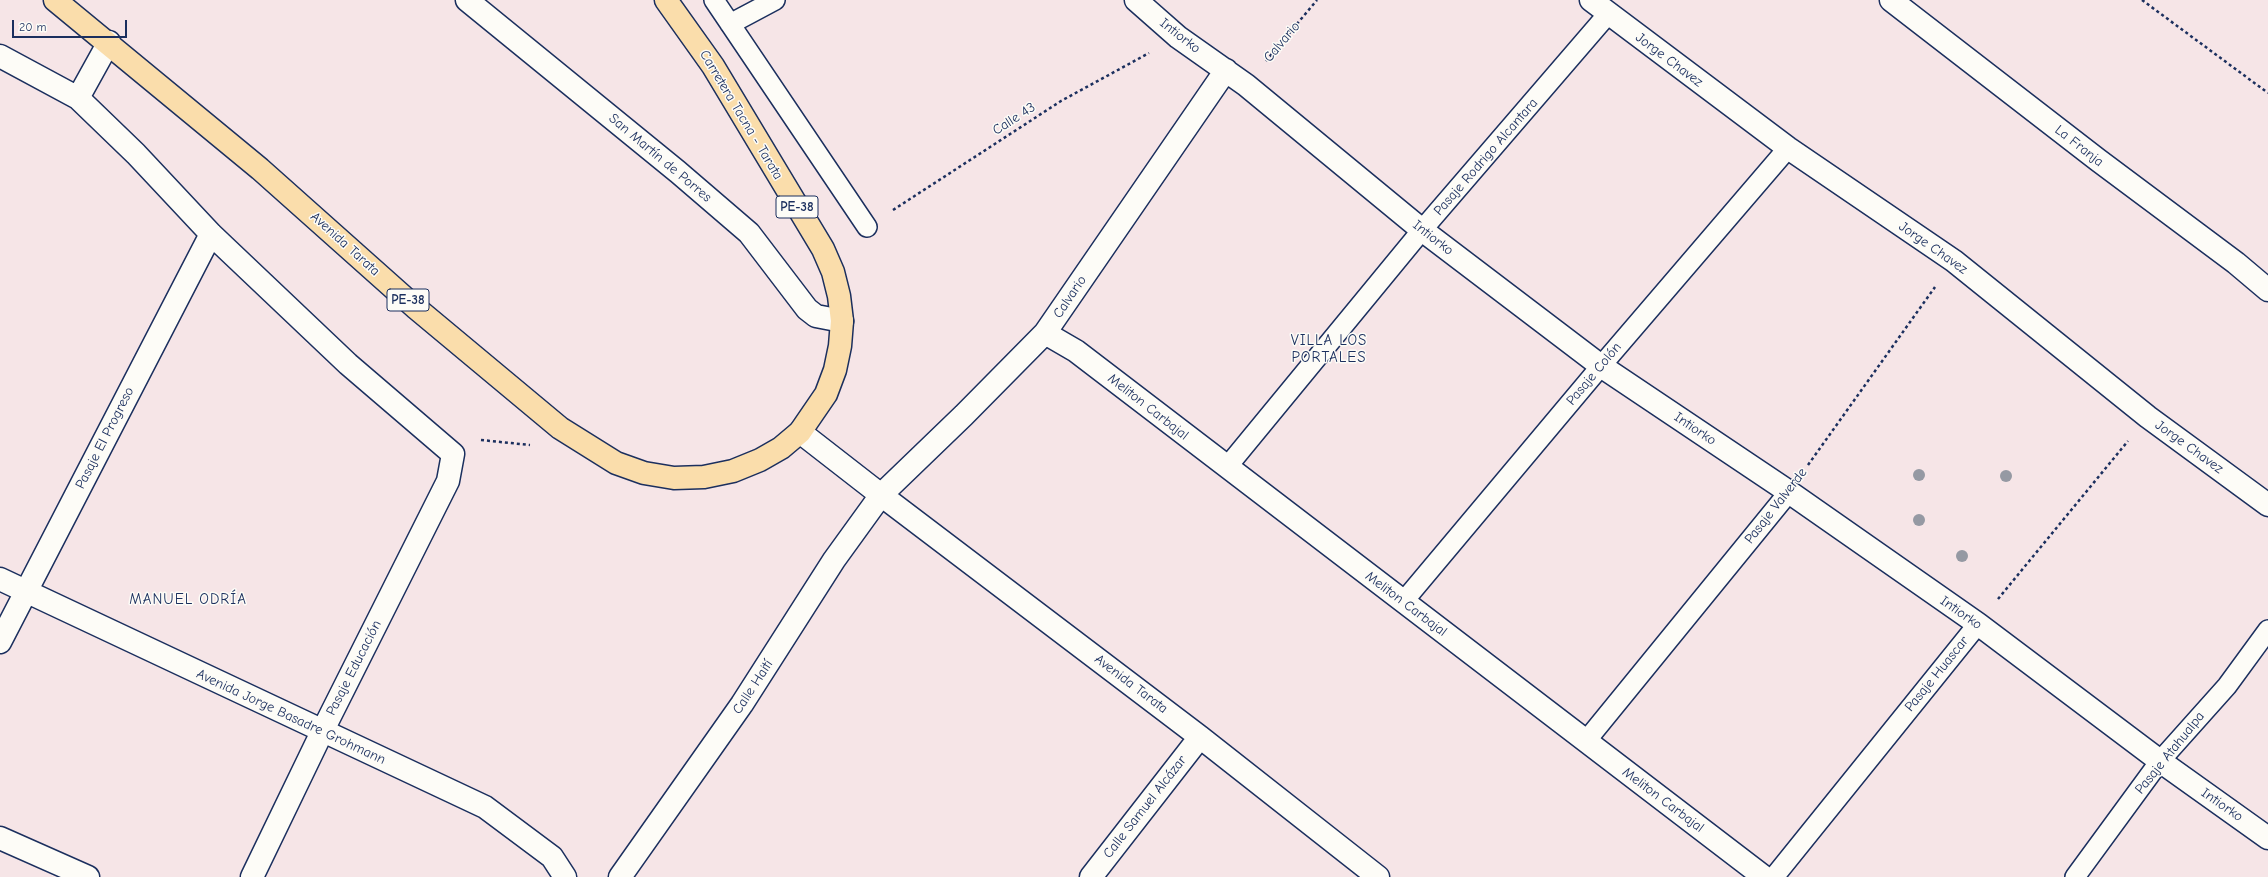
<!DOCTYPE html>
<meta charset="utf-8">
<style>
body{margin:0}
#map{position:relative;width:2268px;height:877px;overflow:hidden;background:#f6e5e7;font-family:"Comic Neue",sans-serif}
canvas{display:block}
.scale{position:absolute;left:12px;top:20px;width:115px;height:18px;box-sizing:border-box;border:2px solid #1b2f5e;border-top:0;padding-left:5px;font-size:12px;line-height:14px;white-space:nowrap;color:#1b2f5e;-webkit-text-stroke:3px #fdfcf7;paint-order:stroke}
</style>
<div id="map">
<canvas width="2268" height="877"></canvas>
<div class="scale">20 m</div>
</div>
<script>
const c = document.querySelector('canvas').getContext('2d');
c.lineJoin = 'round';
const poly = rows => new Path2D(rows.map(r => 'M' + r).join(''));
function trace(path, color, width, dash) { c.strokeStyle = color; c.lineWidth = width; c.lineCap = dash ? 'butt' : 'round'; c.setLineDash(dash || []); c.stroke(path); }
function label(font, color, halo, rows, align = 'center') {
  c.font = font + ' "Comic Neue",sans-serif'; c.lineWidth = 3; c.setLineDash([]); c.textBaseline = 'middle'; c.strokeStyle = halo; c.fillStyle = color; for (const [text, x, y, turn = 0] of rows) {
    c.save(); c.translate(x, y); c.rotate((+turn || 0) * Math.PI / 180); c.textAlign = isNaN(turn) ? turn : align; if (halo) c.strokeText(text, 0, 0); c.fillText(text, 0, 0); c.restore();
  }
}
const service = poly([
 [714,0,867,227],
 [730,24,775,0],
 [1227,467,1422,230,1608,14],
 [1403,602,1601,366,1788,148],
 [1586,741,1789,492],
 [1774,877,1978,624],
 [2075,877,2160,761,2227,686,2268,630]
]);
const minor = poly([
 [467,0,678,172,749,233,807,309,816,316,842,321],
 [1136,0,1178,37,1246,85,1422,230,1601,366,1789,492,1978,624,2160,761,2268,838],
 [1591,0,1788,148,1954,261,2148,417,2268,505],
 [1891,0,2098,160,2236,263,2268,290],
 [0,56,78,98,136,154,211,234,348,364,453,454,448,481,322,732,252,877],
 [1226,70,1045,333,964,415,881,495,1200,737,1378,877],
 [78,98,109,42],
 [1045,333,1076,351,1764,877],
 [0,642,211,234],
 [0,838,88,877],
 [1091,877,1200,737]
]);
const tertiary = poly([
 [0,579,485,807,552,857,565,877],
 [620,877,742,704,834,560,881,495,800,432]
]);
const trunk = poly([
 [55,0,260,169,416,308,560,428,616,463,644,473,674,478,704,477,733,471,760,460,781,448,800,432,826,394,835,370,840,346,842,321,839,296,833,272,823,249,713,66,666,0]
]);
trace(service, '#1b2f5e', 22);
trace(minor, '#1b2f5e', 25);
trace(tertiary, '#1b2f5e', 25);
trace(trunk, '#1b2f5e', 25);
trace(poly([
 [2142,0,2268,93],
 [1266,61,1317,0],
 [893,210,1061,101,1149,53],
 [481,440,530,445],
 [1808,465,1935,287],
 [1998,599,2128,441]
]), '#1b2f5e', 2.5, [3, 3]);
trace(service, '#fdfcf7', 19);
trace(minor, '#fdfcf7', 22);
trace(tertiary, '#fdfcf7', 22);
trace(trunk, '#faddab', 22);
c.fillStyle = '#9599a3';
for (const [x, y] of [
 [1919,475],
 [2006,476],
 [1919,520],
 [1962,556]
]) { c.beginPath(); c.arc(x, y, 6, 0, 2 * Math.PI); c.fill(); }
for (const [x, y, w] of [
 [797,207,42],
 [408,300,42]
]) { const box = new Path2D(); box.roundRect(x - w / 2, y - 11, w, 22, 3); c.fillStyle = '#fdfcf7'; c.fill(box); trace(box, '#1b2f5e', 1); }
label('bold 13px', '#1b2f5e', null, [
 ["PE-38",797,207],
 ["PE-38",408,300]
]);
label('14px', '#1b2f5e', '#fdfcf7', [
 ["Intiorko",1180,36,38],
 ["Calvario",1282,42,-50],
 ["Jorge Chavez",1669,60,37],
 ["Carretera Tacna - Tarata",741,115,59],
 ["Calle 43",1014,119,-33],
 ["La Franja",2079,146,38],
 ["Pasaje Rodrigo Alcantara",1486,157,-49],
 ["San Martín de Porres",660,158,40],
 ["Intiorko",1433,238,38],
 ["Avenida Tarata",345,244,42],
 ["Jorge Chavez",1933,248,35],
 ["Calvario",1070,297,-56],
 ["Pasaje Colón",1594,374,-50],
 ["Meliton Carbajal",1148,407,38],
 ["Intiorko",1695,429,34],
 ["Pasaje El Progreso",105,438,-63],
 ["Jorge Chavez",2189,447,36],
 ["Pasaje Valverde",1776,506,-52],
 ["Meliton Carbajal",1406,604,37],
 ["Intiorko",1961,613,35],
 ["Pasaje Educación",354,668,-63],
 ["Pasaje Huascar",1937,674,-51],
 ["Avenida Tarata",1131,684,37],
 ["Calle Haití",753,687,-57],
 ["Avenida Jorge Basadre Grohmann",291,717,25],
 ["Pasaje Atahualpa",2170,753,-51],
 ["Meliton Carbajal",1663,800,37],
 ["Intiorko",2222,805,35],
 ["Calle Samuel Alcázar",1145,807,-52]
]);
c.letterSpacing = '1px';
label('15px', '#1b2f5e', '#fdfcf7', [
 ["VILLA LOS",1329,341],
 ["PORTALES",1329,358],
 ["MANUEL ODRÍA",188,600]
]);
c.letterSpacing = '0px';
</script>
